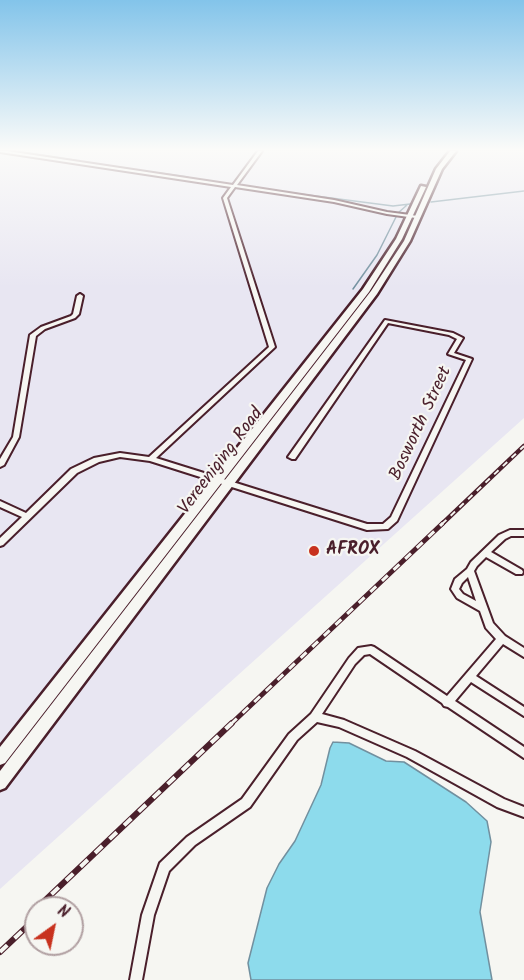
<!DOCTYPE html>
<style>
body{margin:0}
#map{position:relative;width:524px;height:980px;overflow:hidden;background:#f6f6f2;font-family:Kalam,sans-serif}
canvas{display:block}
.north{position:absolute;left:24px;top:896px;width:60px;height:60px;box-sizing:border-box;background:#f6f6f2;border:2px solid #b1a0a2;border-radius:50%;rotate:33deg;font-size:16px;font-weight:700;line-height:24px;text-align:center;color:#4a1f2b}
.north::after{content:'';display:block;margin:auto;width:21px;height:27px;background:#c8321e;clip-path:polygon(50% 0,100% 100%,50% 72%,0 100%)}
</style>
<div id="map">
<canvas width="524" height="980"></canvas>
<div class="north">N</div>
</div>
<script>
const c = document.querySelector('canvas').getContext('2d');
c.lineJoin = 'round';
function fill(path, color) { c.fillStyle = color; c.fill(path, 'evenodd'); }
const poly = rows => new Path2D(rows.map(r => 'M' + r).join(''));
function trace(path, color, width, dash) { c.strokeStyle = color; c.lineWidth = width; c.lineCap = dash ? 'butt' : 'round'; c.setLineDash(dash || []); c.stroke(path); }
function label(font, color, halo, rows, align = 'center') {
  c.font = font + ' Kalam,sans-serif'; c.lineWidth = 4.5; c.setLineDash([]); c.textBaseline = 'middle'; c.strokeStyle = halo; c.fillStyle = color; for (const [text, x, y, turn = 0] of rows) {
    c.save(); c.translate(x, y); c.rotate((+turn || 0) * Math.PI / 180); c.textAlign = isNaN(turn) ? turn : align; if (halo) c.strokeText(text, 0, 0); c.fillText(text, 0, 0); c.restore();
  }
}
fill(poly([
 [0,151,524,151,524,418,0,889]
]), '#e8e6f2');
const water = poly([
 [333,742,349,743,386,761,404,762,466,802,487,821,491,842,480,912,492,980,251,980,248,963,267,888,279,864,295,841,321,785,330,748,333,742]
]);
fill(water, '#8ddbec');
trace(water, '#72909f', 1.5);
trace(poly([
 [11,151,15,152],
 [21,152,80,161],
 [85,162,131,169],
 [136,170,150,172],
 [160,173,188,177],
 [238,185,247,187],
 [285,192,393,206,410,204],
 [431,202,524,191],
 [398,213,407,205],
 [353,289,377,255,396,217]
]), '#72909f', 1.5);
const minor = poly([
 [0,151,7,151,233,185,258,151,262,151,237,185,334,200,387,212,418,216,418,217,416,218,387,214,334,202,235,187,227,198,275,347,156,458,367,524,383,524,391,517,466,360,448,354,457,339,449,335,388,323,295,459,292,459,288,457,385,320,453,333,463,338,454,353,472,359,397,521,388,529,367,530,150,461,120,457,99,462,77,473,3,545,0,546,0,538,22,517,0,507,0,501,26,513,71,469,94,458,120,453,149,457,269,347,223,198,231,187,0,152,0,151],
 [80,294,83,296,79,314,75,318,45,329,36,336,19,437,4,465,0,467,0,459,13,437,30,335,41,327,71,316,73,314,77,296,80,294],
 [510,530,524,530,524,536,511,536,505,539,491,552,522,570,523,572,522,574,516,574,486,557,477,566,474,571,493,623,505,636,524,648,524,657,503,644,476,676,524,707,524,716,471,682,455,701,524,747,524,758,448,707,444,706,442,703,370,654,364,655,355,664,322,714,344,720,415,751,504,799,524,807,524,817,497,807,407,757,339,727,317,722,297,740,250,807,195,845,169,871,154,915,142,980,130,980,142,915,160,863,187,837,242,799,289,734,311,714,349,658,358,648,371,646,374,647,447,696,496,639,486,628,480,611,457,598,451,589,455,579,467,569,471,562,499,535,510,530],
 [468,577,476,601,463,594,459,589,462,583,468,577]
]);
const secondary = poly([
 [450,151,456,151,442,169,410,241,377,294,5,788,0,790,0,771,371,291,404,241,436,169,450,151],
 [421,186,426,187,402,239,369,292,5,763,0,765,0,747,363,289,396,239,421,186]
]);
trace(minor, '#4a1f2b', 4);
trace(secondary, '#4a1f2b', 5);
fill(minor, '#f6f6f2');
fill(secondary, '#f6f6f2');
const railFar2 = poly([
 [442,524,524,446]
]);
const railFar1 = poly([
 [231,724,443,523]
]);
const rail = poly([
 [37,908,232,723],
 [0,952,36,918]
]);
trace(railFar2, '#4a1f2b', 4.5);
trace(railFar1, '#4a1f2b', 5);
trace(rail, '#4a1f2b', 6);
trace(railFar2, '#f6f6f2', 2, [6]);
trace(railFar1, '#f6f6f2', 3, [8]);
trace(rail, '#f6f6f2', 4, [10]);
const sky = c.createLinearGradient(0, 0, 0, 288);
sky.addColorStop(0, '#83c4ea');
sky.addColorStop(0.52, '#fbfbf9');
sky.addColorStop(1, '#fbfbf900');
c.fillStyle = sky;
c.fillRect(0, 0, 524, 288);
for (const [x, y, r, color] of [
 [314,551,6,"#c8321e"]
]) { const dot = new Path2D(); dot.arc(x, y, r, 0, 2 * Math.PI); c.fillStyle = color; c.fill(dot); trace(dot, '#f6f6f2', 2); }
label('18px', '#4a1f2b', '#f6f6f2', [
 ["Bosworth Street",422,424,-65],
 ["Vereeniging Road",222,462,-53]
]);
label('bold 18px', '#4a1f2b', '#f6f6f2', [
 ["AFROX",326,551]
], 'left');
</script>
